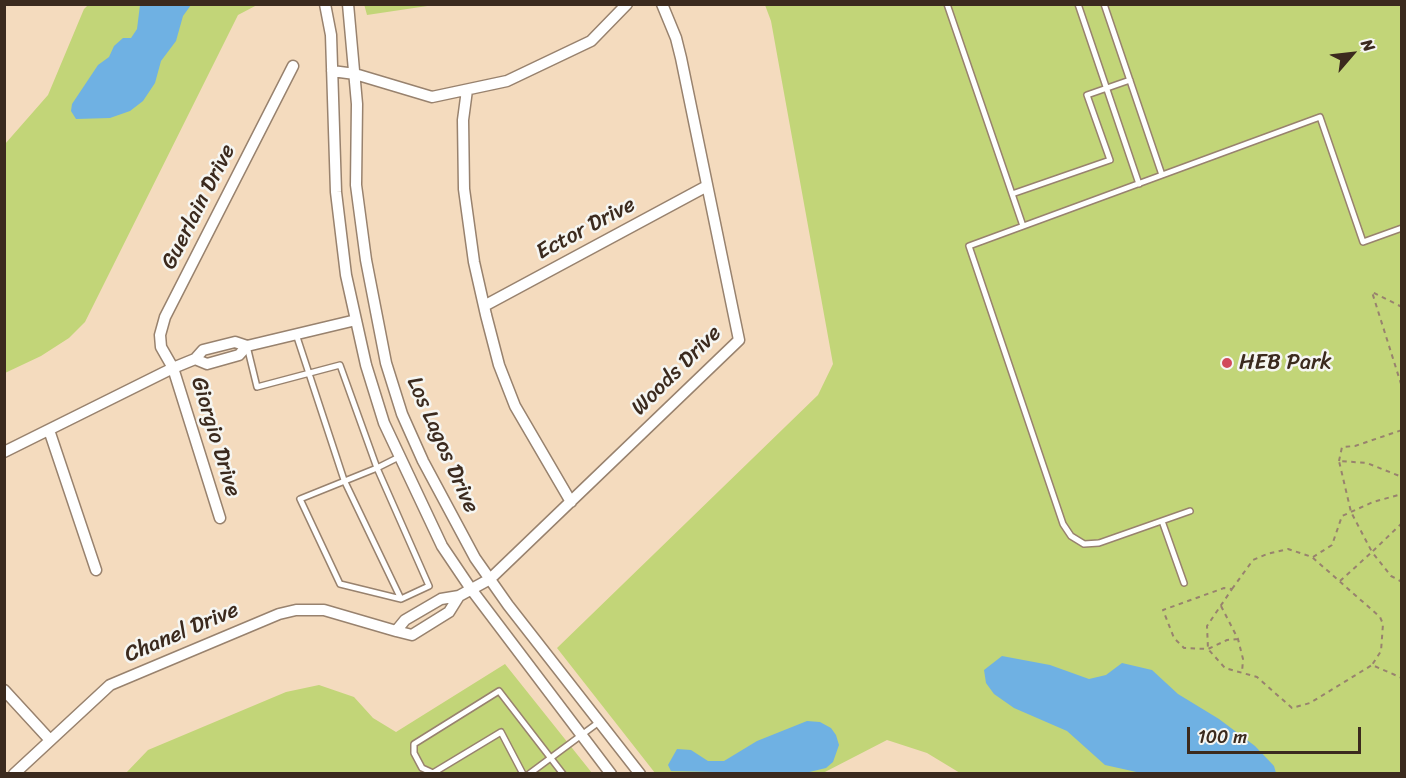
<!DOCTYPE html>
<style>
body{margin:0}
#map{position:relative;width:1406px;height:778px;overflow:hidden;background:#f4dbbe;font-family:Sriracha,sans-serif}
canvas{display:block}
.frame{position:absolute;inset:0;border:6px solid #3b2a1e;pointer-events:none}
.north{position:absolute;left:1322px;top:24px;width:60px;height:60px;-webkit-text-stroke:4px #f6f6f2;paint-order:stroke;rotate:62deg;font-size:16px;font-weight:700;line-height:24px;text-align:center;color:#3b2a1e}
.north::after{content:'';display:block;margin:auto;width:21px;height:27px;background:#3b2a1e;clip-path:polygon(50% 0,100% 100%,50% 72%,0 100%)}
.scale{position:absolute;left:1187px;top:727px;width:174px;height:27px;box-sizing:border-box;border:3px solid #3b2a1e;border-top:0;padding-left:8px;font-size:18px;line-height:21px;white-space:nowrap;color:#3b2a1e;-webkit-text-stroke:4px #f6f6f2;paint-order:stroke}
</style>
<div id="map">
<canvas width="1406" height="778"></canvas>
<div class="frame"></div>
<div class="north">N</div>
<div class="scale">100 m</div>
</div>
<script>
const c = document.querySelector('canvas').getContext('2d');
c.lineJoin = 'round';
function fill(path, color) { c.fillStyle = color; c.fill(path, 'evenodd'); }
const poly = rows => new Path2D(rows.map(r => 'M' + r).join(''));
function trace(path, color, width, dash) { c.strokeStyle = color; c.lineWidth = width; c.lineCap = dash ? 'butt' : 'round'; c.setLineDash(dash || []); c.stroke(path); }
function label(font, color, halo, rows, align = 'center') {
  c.font = font + ' Sriracha,sans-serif'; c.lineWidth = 5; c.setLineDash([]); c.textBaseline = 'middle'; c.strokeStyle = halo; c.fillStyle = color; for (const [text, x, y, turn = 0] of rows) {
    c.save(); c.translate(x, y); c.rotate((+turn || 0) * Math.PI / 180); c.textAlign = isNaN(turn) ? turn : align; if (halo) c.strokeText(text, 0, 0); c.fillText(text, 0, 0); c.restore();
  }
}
fill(poly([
 [89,4,257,5,238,15,85,322,69,338,41,356,5,373,5,144,48,95,84,9],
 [364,4,434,4,434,5,367,15],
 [765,5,1401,5,1401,773,960,773,927,753,887,740,823,773,655,773,557,648,818,395,833,364,771,21],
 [505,664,592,773,125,774,148,750,286,692,319,685,354,697,373,718,396,732]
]), '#c2d578');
fill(poly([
 [140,5,191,5,183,16,176,41,161,61,155,83,143,101,130,111,110,118,76,119,71,111,72,104,98,65,109,57,114,46,123,38,131,38,137,29],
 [1002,656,1050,665,1089,679,1106,675,1122,663,1152,670,1178,694,1219,719,1255,746,1274,766,1276,773,1141,773,1105,765,1067,731,1014,708,994,694,986,683,984,670],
 [807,721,820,722,831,728,836,735,839,745,833,762,826,768,801,774,671,771,668,765,677,749,691,750,708,761,724,761,757,741]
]), '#6fb1e3');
const lane = poly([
 [947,4,1023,226],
 [1078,4,1139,184],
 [1104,4,1162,175],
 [1012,194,1110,160,1087,95,1130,80],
 [296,334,344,480,401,599],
 [247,346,257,387,340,365,377,468,429,586,401,599,340,584,300,499,377,468,399,457],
 [1190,511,1099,543,1084,544,1071,536,1063,524,969,246,1320,117,1363,242,1402,228],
 [1162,521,1184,583],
 [523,774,501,732,433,773,422,768,414,753,414,744,499,691,563,774],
 [529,774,599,722]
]);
const street = poly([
 [325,4,331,35,336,192,346,275,366,365,384,423,442,546,471,589,611,774],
 [348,4,357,104,356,185,366,260,386,363,402,414,423,461,475,558,508,605,640,774],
 [332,71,355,74,432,97,507,81,591,41,627,4],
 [467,90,463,120,464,189,474,262,486,315,499,365,515,406,571,502],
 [484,306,707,186],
 [247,346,235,342,203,350,195,359,207,364,239,355,247,346,356,320],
 [49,430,96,570],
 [4,452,173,368,195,359],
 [220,518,173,368,161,347,160,335,165,317,293,66],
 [459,596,449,612,412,635,396,631,405,620,441,599,459,596,490,579,739,340,681,58,676,38,662,4],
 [4,690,50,740],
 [14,774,110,685,279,614,296,610,324,610,396,631]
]);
trace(lane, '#98826e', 8);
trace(street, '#98826e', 13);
trace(poly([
 [1402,307,1372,292,1402,387],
 [1339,461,1342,447,1355,446,1402,430],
 [1402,523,1372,552,1391,576,1402,582],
 [1313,557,1332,545,1342,516,1373,502,1402,494],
 [1340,581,1372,552,1351,512,1339,461,1367,463,1402,477],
 [1232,589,1253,560,1267,554,1288,549,1312,557,1380,617,1383,624,1381,651,1372,665],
 [1221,606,1238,639,1243,659,1242,673],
 [1238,639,1227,640,1208,649,1184,648,1174,638,1163,610,1224,588,1232,589,1207,626,1208,649,1225,668,1257,677,1292,708,1310,703,1372,665,1402,678]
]), '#98826e', 2, [4.5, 4.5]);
trace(lane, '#fff', 5);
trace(street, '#fff', 10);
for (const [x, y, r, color] of [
 [1227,363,6,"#d1495b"]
]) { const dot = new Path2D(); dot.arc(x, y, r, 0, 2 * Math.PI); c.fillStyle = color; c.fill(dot); trace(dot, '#f6f6f2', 2); }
label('22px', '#3b2a1e', '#f6f6f2', [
 ["Guerlain Drive",199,207,-63],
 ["Ector Drive",586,229,-28],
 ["Woods Drive",677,371,-45],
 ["Giorgio Drive",215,437,73],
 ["Los Lagos Drive",442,445,66],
 ["Chanel Drive",182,633,-23]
]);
label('22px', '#3b2a1e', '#f6f6f2', [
 ["HEB Park",1239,363]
], 'left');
</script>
